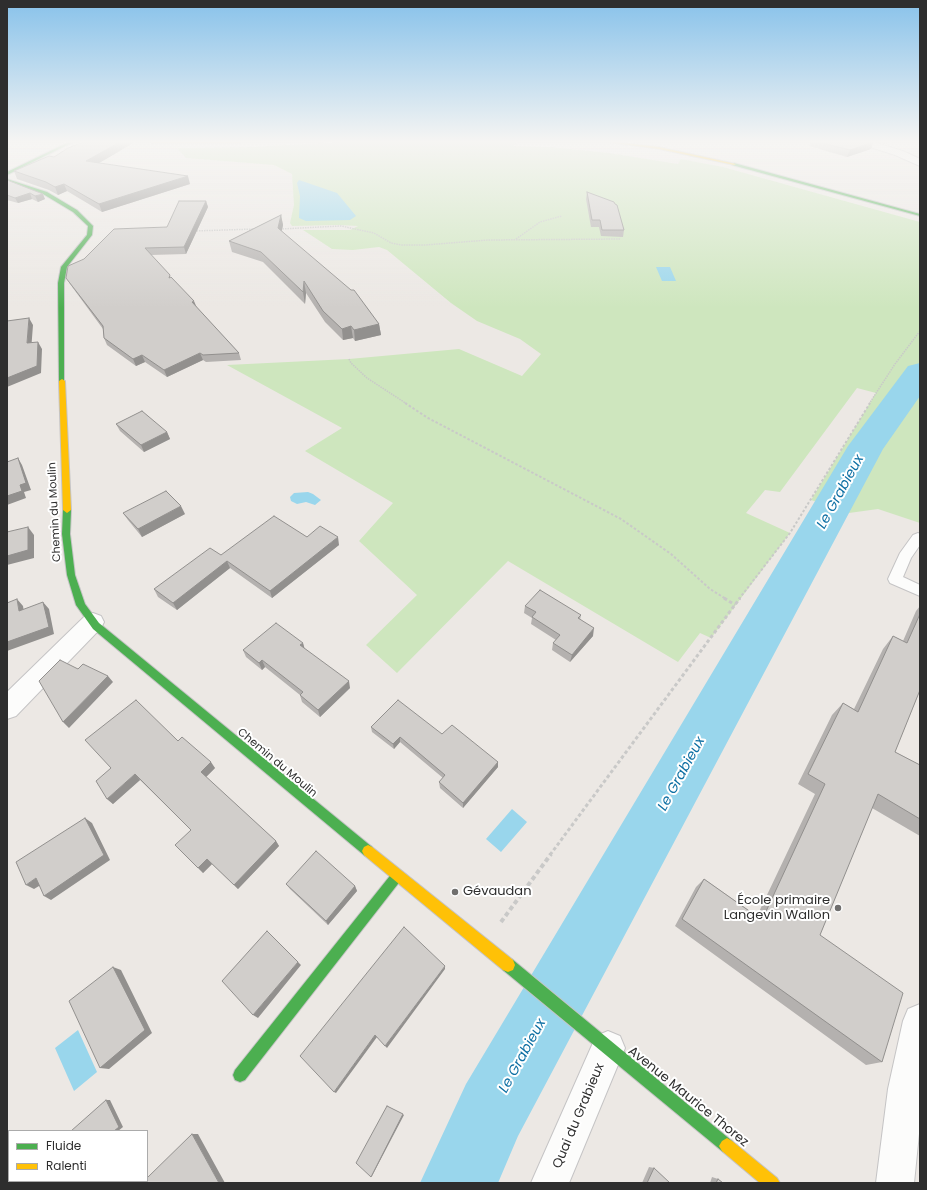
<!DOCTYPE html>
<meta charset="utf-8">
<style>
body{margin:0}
#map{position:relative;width:927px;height:1190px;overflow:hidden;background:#ece8e4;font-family:Poppins,sans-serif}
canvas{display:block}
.frame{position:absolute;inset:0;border:8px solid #2e2e2e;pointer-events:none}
.legend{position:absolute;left:8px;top:1130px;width:140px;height:52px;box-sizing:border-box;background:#fff;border:1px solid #ababab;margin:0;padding:5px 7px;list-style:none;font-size:12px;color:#2e2e2e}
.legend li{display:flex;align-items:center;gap:8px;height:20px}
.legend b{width:20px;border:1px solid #ababab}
</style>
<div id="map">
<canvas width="927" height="1190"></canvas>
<div class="frame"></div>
<ul class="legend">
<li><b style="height:5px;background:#4caf50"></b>Fluide</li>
<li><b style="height:5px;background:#ffc107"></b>Ralenti</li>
</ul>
</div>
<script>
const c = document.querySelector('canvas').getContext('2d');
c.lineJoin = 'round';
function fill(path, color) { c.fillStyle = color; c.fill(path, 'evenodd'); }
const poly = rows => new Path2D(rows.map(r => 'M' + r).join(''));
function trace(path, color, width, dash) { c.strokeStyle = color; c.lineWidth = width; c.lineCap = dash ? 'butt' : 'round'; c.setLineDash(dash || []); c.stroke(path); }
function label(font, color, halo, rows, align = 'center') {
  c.font = font + ' Poppins,sans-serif'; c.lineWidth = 4; c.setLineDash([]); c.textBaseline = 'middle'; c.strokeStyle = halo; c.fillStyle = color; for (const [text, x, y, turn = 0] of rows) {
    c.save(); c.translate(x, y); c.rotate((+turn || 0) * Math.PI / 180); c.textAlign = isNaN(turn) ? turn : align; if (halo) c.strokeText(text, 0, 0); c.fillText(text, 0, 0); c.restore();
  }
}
fill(poly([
 [339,142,517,142,513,146,551,147,609,153,678,164,681,159,723,167,920,222,920,523,878,509,849,513,811,500,876,393,857,388,780,492,765,490,746,513,790,533,711,638,700,633,678,662,508,561,397,673,366,645,417,595,359,541,393,503,305,451,342,428,227,365,349,359,459,349,522,376,541,354,520,339,477,321,451,303,387,250,379,247,353,250,332,249,303,230,350,230,358,226,338,225,292,226,290,223,294,205,292,174,274,165,186,158,177,148,251,147]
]), '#cee6be');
fill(poly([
 [299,180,337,193,356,216,350,220,306,221,299,218,300,196,297,183],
 [656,267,670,267,676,281,662,281],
 [308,492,313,494,321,500,315,505,306,502,297,504,291,501,290,497,294,493],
 [512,809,527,822,501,852,486,839],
 [78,1030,97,1072,74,1091,55,1048]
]), '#99d6ec');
fill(poly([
 [920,363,920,396,883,449,518,1136,498,1183,420,1183,466,1084,848,446,908,366,920,363]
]), '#99d6ec');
const lane = poly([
 [918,533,920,534,920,545,911,558,903,577,920,585,920,596,890,583,888,579,900,553,913,535,918,533]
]);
const street = poly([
 [859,142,873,142,903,151,920,159,920,166,895,155,861,144,859,142],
 [93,613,101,616,104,622,101,628,16,716,7,719,7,692,85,616,93,613],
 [920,1004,920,1124,914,1183,876,1183,888,1089,903,1021,908,1009,920,1004],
 [608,1031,620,1036,625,1048,569,1183,531,1183,596,1036,608,1031]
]);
const fast = poly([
 [69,142,73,142,7,175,7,172,69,142],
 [734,163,920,214,920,216,732,165,734,163],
 [7,179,47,192,77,210,93,226,92,235,67,267,64,283,64,382,60,382,59,381,58,283,61,267,87,235,88,226,73,212,43,194,7,181,7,179],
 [67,507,71,510,70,534,75,575,85,604,99,623,372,847,374,851,372,855,368,857,364,855,93,629,76,605,67,575,62,534,63,510,67,507],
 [397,870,401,872,403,876,401,880,245,1080,240,1082,235,1080,233,1075,235,1070,393,872,397,870],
 [508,958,513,960,732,1141,735,1146,732,1151,727,1154,722,1151,503,970,501,965,503,960,508,958]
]);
const slow = poly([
 [151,142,241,142,239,143,153,143,151,142],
 [607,142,616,142,659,147,736,164,734,165,659,149,607,142],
 [62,379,65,381,71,510,67,513,63,510,59,381,62,379],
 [368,845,372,847,513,960,515,965,513,970,508,972,503,970,364,855,362,851,364,847,368,845],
 [727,1138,732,1141,777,1178,780,1183,760,1183,722,1151,719,1146,722,1141,727,1138]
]);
trace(lane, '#c5c4c5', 2);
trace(street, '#c5c4c5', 2);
trace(fast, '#c5c4c5', 2);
trace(slow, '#c5c4c5', 2);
trace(poly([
 [280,229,341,226,374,233,391,243,401,245,425,245,488,240,621,239],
 [194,231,255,229],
 [516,239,540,222,562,216],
 [349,359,351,363,367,378,407,404],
 [869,404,895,364,920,331]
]), '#c9c9c8', 1.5, [1.5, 1]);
trace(poly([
 [405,403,428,418,621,519,671,554,710,589,726,599],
 [739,599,790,533,870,403]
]), '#c9c9c8', 2, [2.5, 2]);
trace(poly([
 [724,598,735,605],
 [550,855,740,598]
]), '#c9c9c8', 3, [3.5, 2.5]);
trace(poly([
 [501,922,551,854]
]), '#c9c9c8', 4, [4.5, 3]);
fill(lane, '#fcfcfb');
fill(street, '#fcfcfb');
fill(fast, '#4caf50');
fill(slow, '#ffc107');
fill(poly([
 [135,142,99,163,190,184,102,212,67,191,58,195,49,190,17,179,14,171,54,157],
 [810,142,873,142,871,149,847,157,809,146],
 [877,142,891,142,884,144],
 [7,180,45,199,38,202,32,199,18,203,7,200],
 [587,192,615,204,624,230,623,237,601,236,599,227,591,227,586,199],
 [206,201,208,207,186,254,151,255,196,307,239,353,241,360,206,362,203,360,167,377,145,362,136,366,107,345,104,338,103,329,70,284,66,278,167,227],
 [281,215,283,225,282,231,379,324,381,335,355,341,353,338,343,340,325,322,306,293,305,304,263,262,232,252,229,241],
 [116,424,167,432,170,439,144,452,120,431],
 [123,513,185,514,142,537,128,520],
 [307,537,339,545,272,598,230,568,177,610,158,597,154,589,221,555],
 [525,606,581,615,580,620,593,636,570,662,552,650,553,643,556,640,531,624,532,618,524,613],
 [920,606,920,690,895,752,920,765,920,836,872,808,820,935,882,1062,866,1065,675,926,696,887,704,879,757,916,815,794,798,784,832,715,843,703,854,709,883,649,893,636,903,641,916,611],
 [303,643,304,648,350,688,320,717,302,702,300,695,265,667,262,670,246,657,243,650],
 [371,727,442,734,498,762,498,767,463,808,440,788,439,782,443,778,400,742,394,749,372,732],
 [178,741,215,768,206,777,276,841,279,846,238,889,212,864,203,873,191,830,140,780,113,804,107,799],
 [286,884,355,886,357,891,328,925,290,889],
 [649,1167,654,1168,670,1183,642,1183],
 [712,1177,718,1179,723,1183,710,1183]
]), '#b4b1af');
fill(poly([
 [120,142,135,142,89,169,86,161],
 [873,142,871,149,847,157,850,150],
 [885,142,891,142,884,144],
 [188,176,190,184,102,212,99,204],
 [64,184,67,191,58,195,55,187],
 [30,193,32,199,18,203,15,198],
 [43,194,45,199,38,202,35,196],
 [206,201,208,207,186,254,184,247],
 [281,215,283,225,280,238,278,228],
 [304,281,306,293,305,304,303,292],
 [194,301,197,308,192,302],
 [29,318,33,325,31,351,27,343],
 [379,324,381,335,355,341,354,330],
 [351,326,353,338,343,340,342,329],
 [38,342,42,349,41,373,7,387,7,378],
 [200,353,203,360,167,377,164,370],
 [142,355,145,362,136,366,133,359],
 [167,432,170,439,144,452,141,445],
 [18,458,22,465,31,490,24,492,26,498,7,505,7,496,20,485],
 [181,506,185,514,142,537,138,529],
 [28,527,34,535,34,558,7,565,7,556],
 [338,537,339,545,272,598,270,591],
 [227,561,230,568,177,610,173,603],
 [17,599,23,606,25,618,19,611],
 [43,602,49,609,54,634,7,651,7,642],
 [594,628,593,636,570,662,572,655],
 [303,643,305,650,300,645],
 [262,660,265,667,262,670,259,663],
 [108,676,113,682,69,728,63,722],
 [349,681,350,688,320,717,318,710],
 [400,737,400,742,394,749,393,744],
 [211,762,215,768,205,778,201,772],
 [498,762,498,767,463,808,463,803],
 [135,774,140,780,113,804,107,799],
 [85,818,92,823,110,860,51,900,44,896],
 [276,841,279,846,238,889,234,885],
 [207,859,212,864,203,873,198,868],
 [36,878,44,883,34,889,26,885],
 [355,886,357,891,328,925,326,921],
 [298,962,301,965,258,1018,253,1015],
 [445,966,445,969,387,1048,385,1046],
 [113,967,121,970,152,1033,109,1069,100,1068],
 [375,1035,377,1037,336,1093,334,1092],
 [106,1100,110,1100,123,1127,118,1131,114,1131],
 [387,1106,404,1115,372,1176,371,1177],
 [192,1134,198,1134,225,1183,219,1183]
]), '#92908e');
const building = poly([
 [83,142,120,142,86,161,188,176,99,204,64,184,55,187,46,182,14,171,49,156,54,157,68,148,83,142],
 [819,142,873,142,850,150,819,142],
 [7,180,43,194,35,196,30,193,15,198,7,195,7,180],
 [587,192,614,202,615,204,617,205,624,230,602,230,600,220,592,220,587,192],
 [179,201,206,201,184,247,145,248,170,275,169,278,171,277,194,301,192,302,239,353,203,355,200,353,164,370,142,355,133,359,104,338,103,326,66,278,68,266,84,259,114,229,167,227,179,201],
 [281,215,278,228,351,290,354,290,379,324,354,330,351,326,342,329,323,311,304,281,303,292,261,252,229,241,281,215],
 [29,318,27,343,38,342,37,366,7,378,7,321,29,318],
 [142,411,167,432,141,445,116,424,142,411],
 [18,458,26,483,20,485,22,491,7,496,7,462,18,458],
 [166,491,181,506,138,529,123,513,166,491],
 [274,516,307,537,320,526,338,537,270,591,227,561,173,603,154,589,210,548,221,555,274,516],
 [28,527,28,550,7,556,7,532,28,527],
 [540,590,581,615,578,618,594,628,572,655,553,643,560,635,532,617,536,612,525,606,540,590],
 [17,599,19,611,43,602,49,627,7,642,7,603,17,599],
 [920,614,920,690,895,752,920,765,920,819,878,794,820,935,903,993,882,1062,682,919,704,879,762,920,825,784,808,774,843,703,858,712,893,636,907,643,920,614],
 [276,623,303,643,300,645,349,681,318,710,300,695,303,692,262,660,259,663,243,650,276,623],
 [60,660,78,669,83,664,108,676,63,722,39,681,60,660],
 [136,700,178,741,182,737,211,762,201,772,276,841,234,885,207,859,198,868,175,845,191,830,135,774,107,799,96,781,111,768,85,740,136,700],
 [398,700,442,734,452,725,498,762,463,803,439,782,445,775,400,737,393,744,371,727,398,700],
 [85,818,104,855,44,896,36,878,26,885,16,862,85,818],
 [316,851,355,886,326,921,286,884,316,851],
 [404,927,445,966,385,1046,375,1035,334,1092,300,1056,404,927],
 [267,931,298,962,253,1015,222,981,267,931],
 [113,967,145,1030,100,1068,69,1001,113,967],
 [106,1100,119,1127,114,1131,71,1131,106,1100],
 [387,1106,403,1114,371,1177,356,1163,387,1106],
 [192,1134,219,1183,142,1183,144,1181,147,1181,147,1178,192,1134],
 [654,1168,670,1183,647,1183,654,1168],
 [718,1179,723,1183,716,1183,718,1179]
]);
fill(building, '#d1cecb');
trace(building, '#92908e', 1);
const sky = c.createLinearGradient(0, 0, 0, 308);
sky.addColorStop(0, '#88c2ea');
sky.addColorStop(0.46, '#f6f5f3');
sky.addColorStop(1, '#f6f5f300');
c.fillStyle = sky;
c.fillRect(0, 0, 927, 308);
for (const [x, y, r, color] of [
 [455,892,4,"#706f6e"],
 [838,908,4,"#706f6e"]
]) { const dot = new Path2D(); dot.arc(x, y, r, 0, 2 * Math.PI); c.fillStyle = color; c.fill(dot); trace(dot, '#fff', 1.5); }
label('11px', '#2e2e2e', '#fff', [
 ["Chemin du Moulin",55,512,-93],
 ["Chemin du Moulin",277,763,40]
]);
label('13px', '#2e2e2e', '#fff', [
 ["Gévaudan",463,892],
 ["École primaire",830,901,"right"],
 ["Langevin Wallon",830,916,"right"]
], 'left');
label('13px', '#2e2e2e', '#fff', [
 ["Avenue Maurice Thorez",688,1097,39],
 ["Quai du Grabieux",579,1116,-67]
]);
label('italic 14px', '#0d6fa3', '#fff', [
 ["Le Grabieux",841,492,-61],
 ["Le Grabieux",682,774,-61],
 ["Le Grabieux",523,1056,-61]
]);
</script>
